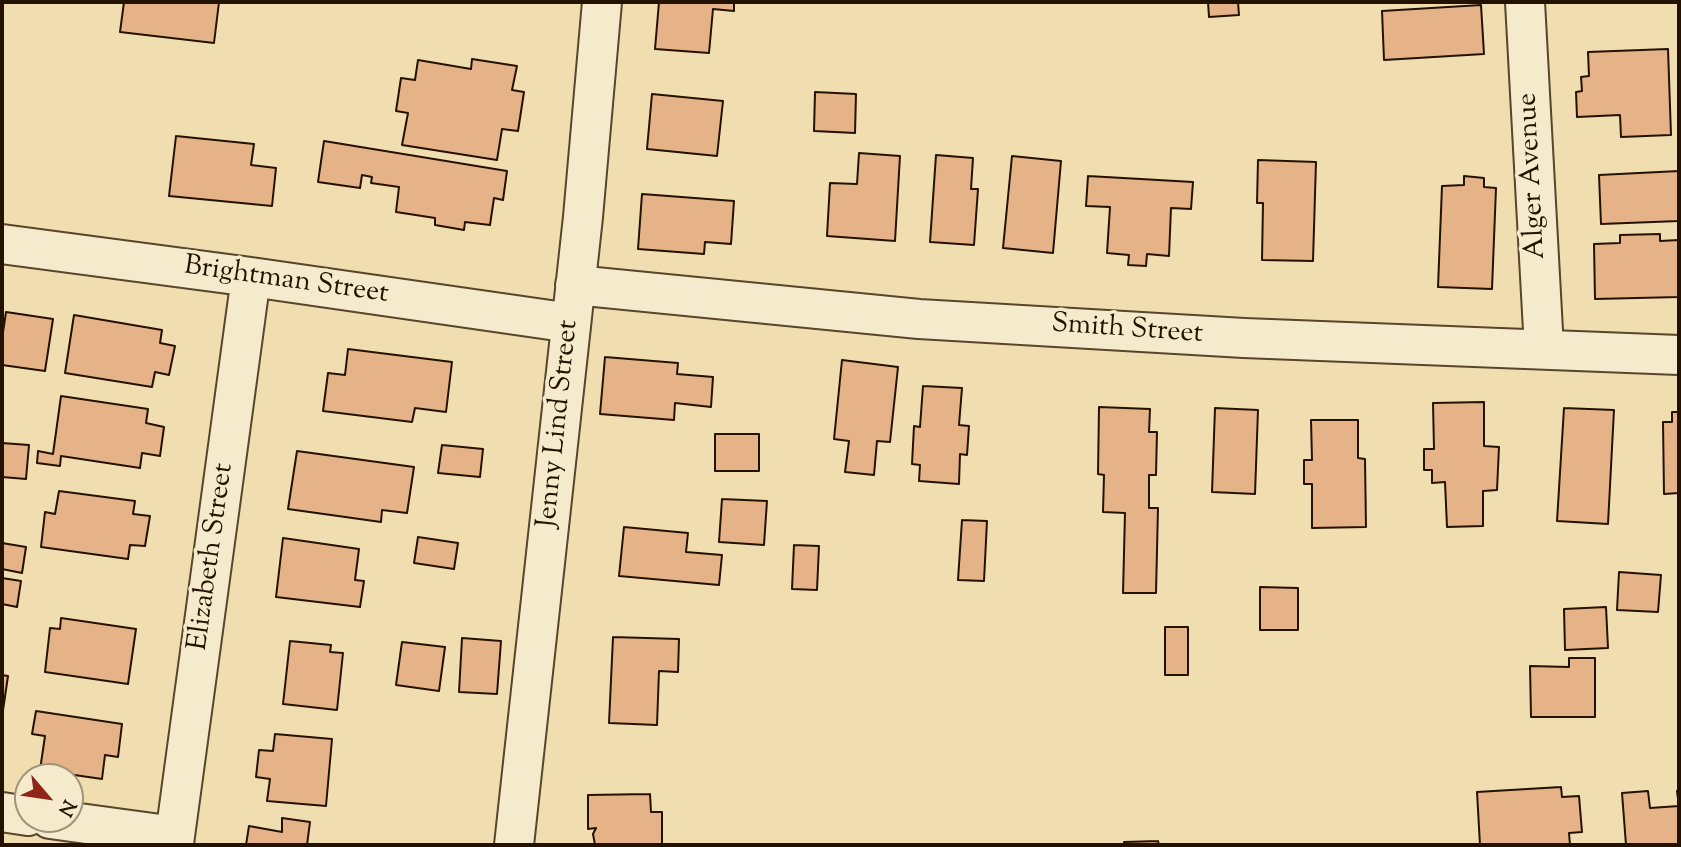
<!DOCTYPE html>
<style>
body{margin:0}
#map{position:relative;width:1681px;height:847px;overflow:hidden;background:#f0deb1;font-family:"Sorts Mill Goudy",serif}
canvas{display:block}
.frame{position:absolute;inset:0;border:4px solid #241200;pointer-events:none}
.north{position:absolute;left:14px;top:763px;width:70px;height:70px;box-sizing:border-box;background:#f5eacc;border:2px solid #a1947a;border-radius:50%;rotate:119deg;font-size:19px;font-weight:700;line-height:28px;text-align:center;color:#241200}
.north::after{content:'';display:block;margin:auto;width:24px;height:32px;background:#8f2418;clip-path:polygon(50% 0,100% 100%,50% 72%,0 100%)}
</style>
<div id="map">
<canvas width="1681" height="847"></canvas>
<div class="frame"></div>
<div class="north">N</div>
</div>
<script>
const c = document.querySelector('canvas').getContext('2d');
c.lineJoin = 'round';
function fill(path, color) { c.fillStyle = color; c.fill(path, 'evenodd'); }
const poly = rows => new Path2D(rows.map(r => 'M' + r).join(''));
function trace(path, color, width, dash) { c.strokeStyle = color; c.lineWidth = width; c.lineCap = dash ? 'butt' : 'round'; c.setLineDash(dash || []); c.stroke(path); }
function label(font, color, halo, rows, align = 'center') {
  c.font = font + ' "Sorts Mill Goudy",serif'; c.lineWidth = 7; c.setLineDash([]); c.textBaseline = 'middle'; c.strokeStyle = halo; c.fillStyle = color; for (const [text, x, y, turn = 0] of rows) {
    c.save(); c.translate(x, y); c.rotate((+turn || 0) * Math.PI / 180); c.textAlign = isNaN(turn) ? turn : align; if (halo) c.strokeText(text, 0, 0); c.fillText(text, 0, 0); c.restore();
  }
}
const building = poly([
 [124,2,219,2,214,43,120,32,124,2],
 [659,2,734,2,734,11,713,9,709,53,655,49,659,2],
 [1208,2,1238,2,1239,15,1209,17,1208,2],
 [1481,5,1484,54,1384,60,1382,11,1481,5],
 [1668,49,1671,135,1621,137,1620,115,1577,117,1576,92,1582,91,1581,77,1589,76,1588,52,1668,49],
 [472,59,517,66,512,90,524,92,518,131,502,129,497,160,402,145,408,113,396,111,401,78,415,80,418,60,471,69,472,59],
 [815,92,856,94,855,133,814,131,815,92],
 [652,94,723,101,717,156,647,149,652,94],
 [176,136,254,144,251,165,276,168,272,206,169,196,176,136],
 [324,141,507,171,503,200,494,198,490,225,465,222,464,230,435,225,435,218,396,212,399,187,371,183,372,177,362,175,360,188,318,182,324,141],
 [859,153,900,156,895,241,827,236,830,183,857,184,859,153],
 [936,155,973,158,971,189,978,189,974,245,930,242,936,155],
 [1012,156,1061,161,1053,253,1003,248,1012,156],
 [1258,160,1316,162,1313,261,1262,260,1263,203,1257,203,1258,160],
 [1679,171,1679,221,1601,224,1599,175,1679,171],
 [1088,176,1193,182,1191,209,1171,208,1169,256,1147,254,1146,266,1128,265,1129,255,1107,253,1110,207,1086,206,1088,176],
 [1464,176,1484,178,1484,187,1496,188,1492,289,1438,287,1442,186,1464,185,1464,176],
 [642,194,734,201,731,244,705,242,704,254,638,249,642,194],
 [1660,234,1660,241,1679,240,1679,297,1595,299,1594,244,1620,243,1620,235,1660,234],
 [6,312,53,319,45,371,2,365,2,339,6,312],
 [74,315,162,330,160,343,175,346,169,375,155,372,152,387,65,373,74,315],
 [348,349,452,362,446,412,415,408,412,422,323,411,328,373,345,375,348,349],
 [605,357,678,363,677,374,713,377,711,407,675,403,674,420,600,414,605,357],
 [842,360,898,367,890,442,877,441,874,475,845,472,849,441,834,439,842,360],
 [923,386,962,388,959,425,969,426,967,455,960,454,959,484,919,481,920,465,912,464,914,426,920,427,923,386],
 [61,396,148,409,146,423,164,427,160,456,142,453,140,468,61,456,60,466,37,463,38,451,53,454,61,396],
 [1484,402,1484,446,1499,447,1497,490,1483,491,1483,526,1447,527,1445,482,1432,483,1432,470,1424,470,1424,449,1434,449,1433,403,1484,402],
 [1099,407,1150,409,1149,432,1157,432,1156,475,1149,475,1149,508,1158,508,1156,593,1123,593,1125,513,1103,512,1104,475,1098,474,1099,407],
 [1215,408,1258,410,1255,494,1212,492,1215,408],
 [1564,408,1614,410,1608,524,1557,521,1564,408],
 [1672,412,1679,412,1679,493,1664,494,1663,422,1672,422,1672,412],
 [1311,420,1358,420,1358,458,1365,459,1366,527,1312,528,1312,484,1304,484,1304,460,1312,460,1311,420],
 [715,434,759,434,759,471,715,471,715,434],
 [2,443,29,445,26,479,2,477,2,443],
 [442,445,483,449,480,477,438,473,442,445],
 [297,451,414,467,407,513,382,510,381,522,288,509,297,451],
 [59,491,135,501,133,514,150,516,145,546,130,545,128,559,41,547,45,512,55,514,59,491],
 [722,499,767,501,764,545,719,542,722,499],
 [962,520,987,521,984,581,958,580,962,520],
 [624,527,688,533,686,552,722,555,719,585,619,576,624,527],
 [418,537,458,543,454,569,414,563,418,537],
 [283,538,359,549,355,580,364,581,360,607,276,597,283,538],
 [2,543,26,547,22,573,2,569,2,543],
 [794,545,819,546,817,590,792,589,794,545],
 [1619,572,1661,575,1658,612,1617,610,1619,572],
 [2,578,21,581,17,607,2,604,2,578],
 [1260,587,1298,588,1298,630,1260,630,1260,587],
 [1606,607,1608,648,1565,650,1564,609,1606,607],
 [61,618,136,629,128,684,45,672,50,628,60,629,61,618],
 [1165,627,1188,627,1188,675,1165,675,1165,627],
 [613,637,679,639,678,672,659,671,657,725,609,723,613,637],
 [462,638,501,641,497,694,459,692,462,638],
 [290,641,331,645,330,652,343,653,337,710,283,704,290,641],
 [402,642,445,647,439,691,396,685,402,642],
 [1569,658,1595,658,1595,717,1531,717,1530,666,1569,667,1569,658],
 [2,675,8,676,2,717,2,675],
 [36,711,122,724,118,757,105,755,102,779,40,770,45,736,32,734,36,711],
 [275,734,332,739,326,806,267,801,270,779,256,777,259,750,273,751,275,734],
 [1561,787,1562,797,1579,796,1582,832,1569,833,1570,845,1480,845,1477,792,1561,787],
 [1679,790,1679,845,1626,845,1622,793,1648,791,1650,808,1679,806,1677,791,1679,790],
 [650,794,651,812,662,812,662,845,595,845,593,834,596,828,588,829,588,795,650,794],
 [282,818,310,822,307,845,246,845,249,826,282,832,282,818],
 [1158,841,1159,845,1124,845,1124,842,1158,841]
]);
fill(building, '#e6b287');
trace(building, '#241200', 2);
const street = poly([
 [1525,2,1544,349],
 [2,244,251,277,571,323],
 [575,285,919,319,1244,338,1679,355],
 [2,812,28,816],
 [50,819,175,836,174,845],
 [175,836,251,277],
 [514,845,583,217,602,2]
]);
trace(street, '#57452c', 42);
trace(street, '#f5eacc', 38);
label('28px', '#241200', '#f5eacc', [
 ["Alger Avenue",1534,176,-93],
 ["Brightman Street",286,282,8],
 ["Smith Street",1127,331,4],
 ["Jenny Lind Street",560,424,-84],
 ["Elizabeth Street",213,557,-82]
]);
</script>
